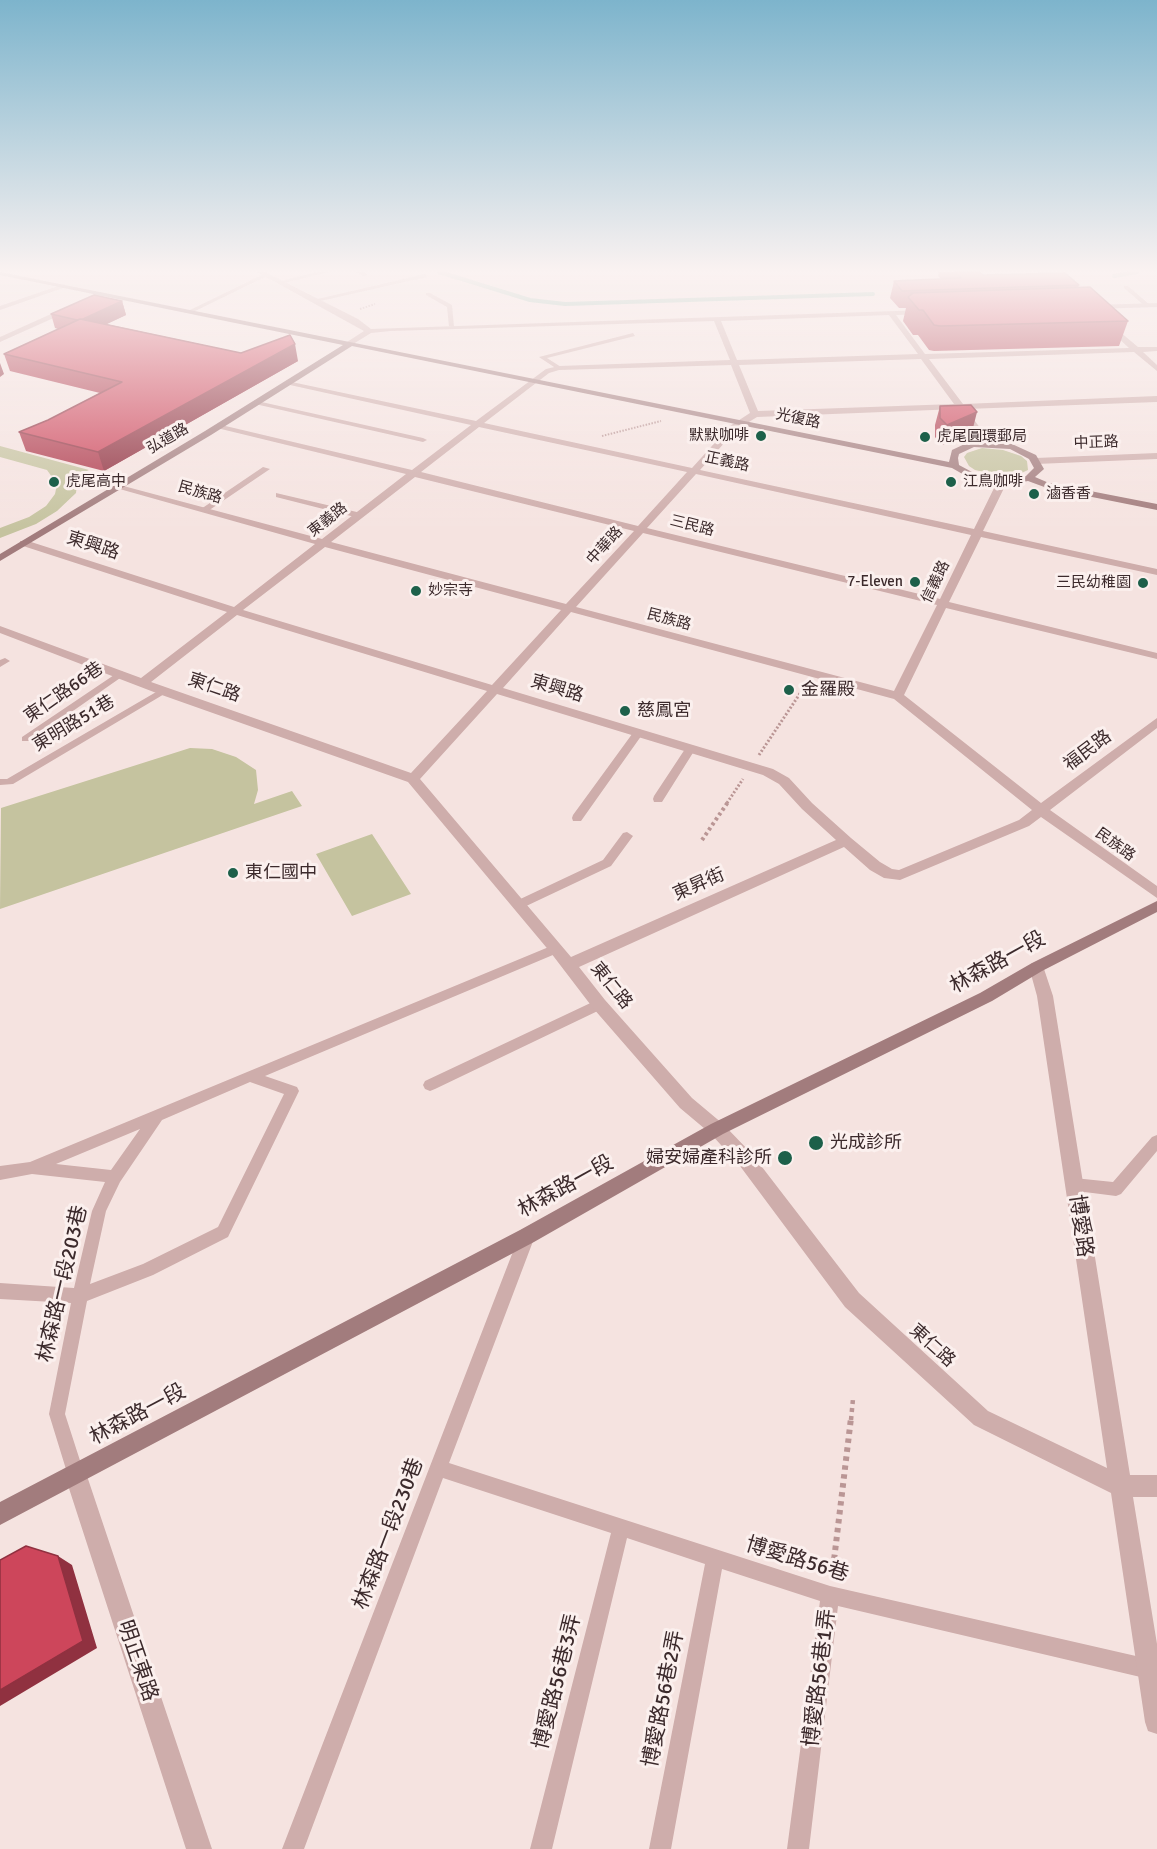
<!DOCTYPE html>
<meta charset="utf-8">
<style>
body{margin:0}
canvas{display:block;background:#f5e3e0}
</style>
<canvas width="1157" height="1849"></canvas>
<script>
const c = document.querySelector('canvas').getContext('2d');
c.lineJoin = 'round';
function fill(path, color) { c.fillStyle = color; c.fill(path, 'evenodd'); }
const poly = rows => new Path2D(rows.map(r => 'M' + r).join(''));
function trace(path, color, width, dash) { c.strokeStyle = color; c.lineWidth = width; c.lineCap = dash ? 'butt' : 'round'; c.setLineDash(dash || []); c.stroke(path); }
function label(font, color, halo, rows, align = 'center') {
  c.font = font + ' Signika,"Noto Sans TC",sans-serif'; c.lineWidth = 6; c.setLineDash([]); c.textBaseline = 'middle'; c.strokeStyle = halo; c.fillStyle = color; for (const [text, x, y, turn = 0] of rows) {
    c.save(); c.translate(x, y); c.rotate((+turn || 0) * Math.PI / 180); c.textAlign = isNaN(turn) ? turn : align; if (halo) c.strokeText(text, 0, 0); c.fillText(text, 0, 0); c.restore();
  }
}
fill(poly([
 [0,446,89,470,78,475,76,493,57,511,36,524,0,538,0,528,29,517,46,506,55,494,57,484,47,470,0,457],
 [982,448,1003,450,1021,456,1027,461,1028,470,1015,476,1006,477,975,470,969,466,964,457,967,453],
 [190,748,212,749,236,757,256,770,258,790,254,804,292,791,302,806,0,909,1,808],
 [372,834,411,894,352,916,316,854]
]), '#c5c39f');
trace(poly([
 [439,272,530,300,565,304,873,294],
 [1114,276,1137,272]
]), '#7db4a1', 4);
trace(poly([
 [360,309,375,304],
 [602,436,661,421]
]), '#ba9695', 2, [1.5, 1.5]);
trace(poly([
 [759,755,805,686],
 [727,803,743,779]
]), '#ba9695', 3, [2, 2]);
trace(poly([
 [702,840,728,802]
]), '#ba9695', 4, [3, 3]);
trace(poly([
 [851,1420,853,1399]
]), '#ba9695', 4.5, [4, 4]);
trace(poly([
 [832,1577,851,1418]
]), '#ba9695', 6, [4.5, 4.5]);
fill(poly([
 [318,272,328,272,280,284,277,282,318,272],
 [356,272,363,272,368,275,363,276,356,272],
 [264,274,269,275,193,312,188,311,264,274],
 [425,274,427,277,316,302,313,300,425,274],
 [64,284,66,287,0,310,0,306,64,284],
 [1124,286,1128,286,1150,305,1150,307,1146,307,1124,288,1124,286],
 [426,293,430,293,452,305,454,327,449,326,447,307,426,295,426,293],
 [633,333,635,336,547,358,561,367,561,369,557,369,539,357,633,333],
 [257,401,423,438,427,440,423,442,255,404,255,402,257,401],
 [263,467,270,469,208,511,201,509,263,467],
 [276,493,361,513,362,515,355,517,276,497,276,493],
 [5,658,10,661,0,667,0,660,5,658],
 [120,671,123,672,123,676,30,741,22,741,22,737,120,671],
 [163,688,168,691,166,693,13,784,0,785,0,779,7,779,163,688],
 [639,729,644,732,581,821,573,821,572,818,573,815,635,730,639,729],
 [691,745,696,748,662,802,654,802,653,799,654,796,687,746,691,745],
 [627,832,633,836,611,866,522,908,514,908,512,905,514,902,603,860,623,833,627,832],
 [556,944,560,946,562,949,560,952,265,1076,297,1087,299,1091,228,1237,153,1275,87,1301,65,1414,84,1473,81,1479,75,1482,69,1479,49,1414,71,1303,0,1299,0,1283,74,1288,92,1211,105,1182,32,1174,0,1180,0,1166,30,1162,556,944],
 [250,1082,284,1094,218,1227,143,1264,90,1284,106,1211,120,1182,162,1120,250,1082],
 [140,1129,111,1170,56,1164,140,1129],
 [599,999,604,1000,605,1004,604,1008,435,1089,430,1091,425,1089,423,1085,425,1081,599,999],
 [1157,1135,1157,1151,1121,1194,1116,1196,1069,1190,1067,1185,1069,1180,1074,1178,1113,1182,1152,1137,1157,1135],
 [527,1229,532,1231,535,1236,449,1463,830,1586,1149,1659,1156,1662,1156,1676,1149,1679,838,1606,809,1849,787,1849,820,1601,722,1569,671,1849,649,1849,705,1564,627,1538,552,1849,530,1849,611,1533,443,1478,304,1849,282,1849,519,1236,522,1231,527,1229]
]), '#ceadab');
fill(poly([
 [257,272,265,272,358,319,371,329,925,310,928,314,896,315,925,354,1129,348,1104,325,1104,321,1107,321,1138,347,1157,347,1157,351,1143,352,1157,365,1157,371,1134,352,929,359,963,404,1157,396,1157,402,966,409,992,444,988,447,985,446,958,409,757,417,736,430,700,470,974,529,997,482,1002,479,1007,482,983,531,1157,569,1157,575,981,537,949,602,1157,653,1157,659,946,608,904,695,1041,803,1157,718,1157,728,1050,810,1157,886,1157,898,1041,817,1029,826,900,880,884,878,870,870,844,847,579,967,605,1000,692,1098,723,1124,752,1154,859,1293,988,1411,1107,1468,1037,996,1029,967,1032,963,1042,963,1053,996,1130,1475,1157,1475,1157,1497,1133,1497,1157,1644,1157,1734,1148,1731,1145,1722,1111,1493,974,1425,845,1307,740,1166,711,1134,680,1108,593,1008,551,953,408,782,159,694,0,633,0,626,141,678,227,612,20,545,20,541,28,541,234,607,315,544,116,488,116,484,322,539,406,474,217,428,217,424,412,470,471,425,290,385,287,385,287,381,476,421,546,369,559,366,730,360,714,321,391,331,371,333,350,346,346,344,347,342,364,331,257,272],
 [889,315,918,354,737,360,721,321,889,315],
 [921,359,954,404,758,411,739,365,921,359],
 [731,365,750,413,730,426,692,468,484,423,549,373,559,370,731,365],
 [479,427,687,472,638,526,421,472,479,427],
 [696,474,971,535,940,599,647,528,696,474],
 [415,477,634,531,566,604,331,542,415,477],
 [643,533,937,605,894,691,576,607,643,533],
 [325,547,561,610,492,685,243,610,325,547],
 [571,612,894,699,1032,810,1019,820,899,870,892,869,880,862,851,838,812,803,789,778,773,769,503,688,571,612],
 [237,615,487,691,411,773,151,682,237,615],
 [497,694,763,775,779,784,802,809,836,840,571,957,420,779,497,694],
 [100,292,107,294,0,342,0,337,100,292],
 [1157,303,1157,307,1093,309,1089,307,1093,305,1157,303],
 [1157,453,1157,459,1036,464,1031,461,1036,458,1157,453],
 [75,1462,83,1465,86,1473,212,1849,186,1849,64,1473,67,1465,75,1462]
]), '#ceadab');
fill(poly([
 [0,272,949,462,952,450,969,442,1012,444,1036,455,1044,469,1035,477,1049,483,1157,504,1157,510,1047,488,1028,481,1008,485,991,483,966,476,952,468,352,346,211,435,0,561,0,554,205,431,343,345,0,275,0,272],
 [974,447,1010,449,1029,459,1034,468,1026,476,1008,479,972,472,959,465,958,458,959,454,974,447],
 [1157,901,1157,912,1042,971,992,1001,723,1134,534,1242,0,1525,0,1502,520,1230,711,1124,980,993,1032,963,1157,901]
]), '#a27c7d');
fill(poly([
 [939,272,979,272,983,275,1079,285,1078,288,1128,321,1119,346,934,351,929,350,918,335,913,335,903,321,906,308,899,308,890,298,894,281,941,279,938,276],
 [122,301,126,315,106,324,241,353,298,361,104,471,26,451,19,432,48,420,100,393,10,371,4,354,58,329,55,328,51,314],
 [940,406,972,432,942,445,935,437,935,425]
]), '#b03c4e');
fill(poly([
 [122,301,126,315,84,335,80,321],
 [295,344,298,361,104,471,98,452],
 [0,363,4,374,0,377],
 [977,412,972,432,942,445,947,425],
 [58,1556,72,1565,97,1648,0,1706,0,1690]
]), '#903140');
const building = poly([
 [955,272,979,272,983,275,1065,273,1079,285,902,291,894,281,961,278,955,272],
 [1090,287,1128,321,940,326,934,325,923,310,919,310,908,297,912,294,911,293,1090,287],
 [94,295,122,301,83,319,80,319,77,320,51,314,94,295],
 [80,319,241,353,290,335,295,344,98,452,19,432,48,420,122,382,4,354,80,319],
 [971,405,977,412,947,425,940,418,940,406,971,405],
 [26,1546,58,1556,83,1641,0,1690,0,1560,26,1546]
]);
fill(building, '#cd465b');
trace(building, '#903140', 1.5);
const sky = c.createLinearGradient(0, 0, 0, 531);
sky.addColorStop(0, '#7db4cc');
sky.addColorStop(0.51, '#faf2f1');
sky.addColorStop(1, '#faf2f100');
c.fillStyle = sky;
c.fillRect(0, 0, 1157, 531);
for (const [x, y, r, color] of [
 [761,436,6,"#1d604a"],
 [925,437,6,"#1d604a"],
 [54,482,6,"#1d604a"],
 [951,482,6,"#1d604a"],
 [1034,494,6,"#1d604a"],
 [915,582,6,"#1d604a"],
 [1143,583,6,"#1d604a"],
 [416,591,6,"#1d604a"],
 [789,690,6,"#1d604a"],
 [625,711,6,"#1d604a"],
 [233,873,6,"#1d604a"],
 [816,1143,8,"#1d604a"],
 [785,1158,8,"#1d604a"]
]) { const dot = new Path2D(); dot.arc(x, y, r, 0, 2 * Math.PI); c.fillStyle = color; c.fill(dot); trace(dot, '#fbf0ee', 2); }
label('15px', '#3c2a2c', '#fbf0ee', [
 ["光復路",798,419,12],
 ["弘道路",168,439,-30],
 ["中正路",1096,443,-2],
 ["正義路",727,462,12],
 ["民族路",200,493,16],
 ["東義路",328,520,-38],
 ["三民路",692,526,14],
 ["中華路",605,546,-48],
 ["信義路",936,582,-64],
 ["民族路",669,620,15],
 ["民族路",1115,845,36]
]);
label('15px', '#3c2a2c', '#fbf0ee', [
 ["默默咖啡",749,436,"right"],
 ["虎尾圓環郵局",937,437],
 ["虎尾高中",66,482],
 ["江鳥咖啡",963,482],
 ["滷香香",1046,494],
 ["7-Eleven",903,582,"right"],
 ["三民幼稚園",1131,583,"right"],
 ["妙宗寺",428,591]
], 'left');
label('18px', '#3c2a2c', '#fbf0ee', [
 ["東興路",93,546,18],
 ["東仁路",214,688,19],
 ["東興路",557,689,17],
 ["東仁路66巷",64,693,-35],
 ["東明路51巷",74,724,-31],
 ["福民路",1088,751,-37],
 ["東昇街",699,885,-24],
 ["東仁路",611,986,51],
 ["東仁路",932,1346,42]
]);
label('18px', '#3c2a2c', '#fbf0ee', [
 ["金羅殿",801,690],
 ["慈鳳宮",637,711],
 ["東仁國中",245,873],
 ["光成診所",830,1143],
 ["婦安婦產科診所",772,1158,"right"]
], 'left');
label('21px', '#3c2a2c', '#fbf0ee', [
 ["林森路一段",998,963,-29],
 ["林森路一段",566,1187,-29],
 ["博愛路",1080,1226,82],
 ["林森路一段203巷",63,1284,-77],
 ["林森路一段",138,1415,-28],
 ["林森路一段230巷",389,1534,-69],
 ["博愛路56巷",797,1560,17],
 ["明正東路",137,1661,71],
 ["博愛路56巷1弄",820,1678,-83],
 ["博愛路56巷3弄",558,1682,-76],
 ["博愛路56巷2弄",664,1699,-79]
]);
</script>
